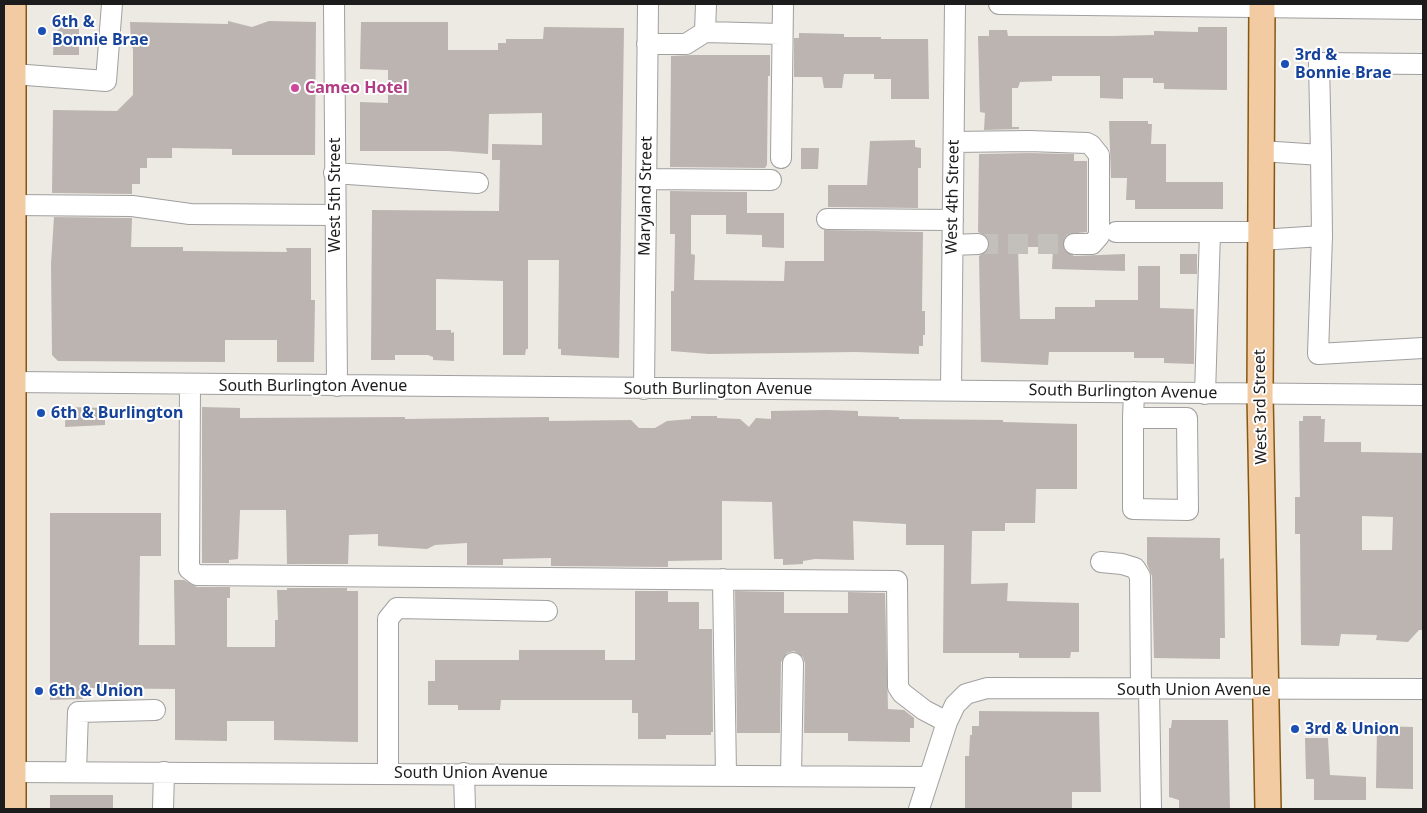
<!DOCTYPE html>
<style>
body{margin:0}
#map{position:relative;width:1427px;height:813px;overflow:hidden;background:#ede9e3;font-family:"Noto Sans",sans-serif}
canvas{display:block}
.frame{position:absolute;inset:0;border:5px solid #1c1c1c;pointer-events:none}
</style>
<div id="map">
<canvas width="1427" height="813"></canvas>
<div class="frame"></div>
</div>
<script>
const c = document.querySelector('canvas').getContext('2d');
c.lineJoin = 'round';
function fill(path, color) { c.fillStyle = color; c.fill(path, 'evenodd'); }
const poly = rows => new Path2D(rows.map(r => 'M' + r).join(''));
function trace(path, color, width, dash) { c.strokeStyle = color; c.lineWidth = width; c.lineCap = dash ? 'butt' : 'round'; c.setLineDash(dash || []); c.stroke(path); }
function label(font, color, halo, rows, align = 'center') {
  c.font = font + ' "Noto Sans",sans-serif'; c.lineWidth = 4; c.setLineDash([]); c.textBaseline = 'middle'; c.strokeStyle = halo; c.fillStyle = color; for (const [text, x, y, turn = 0] of rows) {
    c.save(); c.translate(x, y); c.rotate((+turn || 0) * Math.PI / 180); c.textAlign = isNaN(turn) ? turn : align; if (halo) c.strokeText(text, 0, 0); c.fillText(text, 0, 0); c.restore();
  }
}
fill(poly([
 [67,21,79,21,79,55,53,55,54,34],
 [228,21,252,27,269,21,316,22,315,155,232,155,232,149,172,148,172,158,147,158,147,168,140,168,140,184,132,184,132,194,52,193,53,110,117,111,133,95,133,49,131,45,130,22,228,24],
 [361,22,448,22,448,50,498,50,498,43,506,43,506,39,543,39,544,27,624,28,619,358,561,355,561,349,558,349,559,260,528,260,528,349,526,349,525,355,503,355,503,281,436,279,436,330,451,330,451,333,454,332,454,361,433,360,433,357,428,355,395,355,395,360,371,360,372,210,499,211,500,160,492,160,492,144,542,145,542,113,489,114,488,154,449,151,360,151,360,102,388,103,388,70,360,69],
 [1198,27,1227,27,1227,90,1164,89,1164,83,1153,83,1153,78,1123,78,1123,99,1100,98,1100,76,1052,76,1052,81,1020,82,1018,88,1012,88,1012,127,1019,127,1019,129,984,130,985,113,980,112,978,36,989,36,989,30,1007,30,1008,36,1112,36,1154,35,1154,31,1198,32],
 [799,33,844,34,844,37,881,37,881,39,928,39,929,99,891,99,891,79,874,79,874,74,844,74,842,88,824,88,822,77,794,77,794,38,799,38],
 [691,55,770,55,770,76,768,76,767,165,765,168,670,167,671,56],
 [1109,121,1148,121,1148,124,1152,124,1151,144,1166,144,1166,182,1223,182,1223,209,1135,209,1135,200,1126,200,1127,178,1111,178],
 [915,140,915,147,921,148,921,168,918,168,918,208,828,207,828,185,867,185,870,141],
 [801,148,819,148,818,169,801,169],
 [1029,153,1074,154,1074,161,1087,161,1087,232,1068,234,1064,239,1064,249,1074,256,1125,254,1125,271,1052,269,1053,247,1018,247,1020,319,1055,319,1055,307,1095,307,1095,300,1138,300,1138,266,1160,266,1160,308,1194,309,1194,364,1164,363,1164,358,1134,358,1134,352,1049,352,1048,365,981,362,979,256,988,250,990,244,988,237,978,232,979,154],
 [670,191,747,192,747,213,784,213,784,248,762,247,762,235,726,234,726,215,691,215,691,254,695,255,694,280,784,281,785,261,824,261,824,230,923,232,922,311,925,311,925,335,923,335,923,346,919,346,919,354,855,352,709,354,671,351,671,291,674,291,675,234,670,234],
 [54,217,132,218,131,247,183,247,183,251,287,252,286,248,311,248,311,300,315,300,314,362,277,362,277,340,225,340,225,362,58,361,52,355,51,264],
 [1180,254,1197,254,1197,274,1180,274],
 [66,407,105,408,105,425,65,427],
 [202,407,240,408,240,418,405,417,405,419,549,417,549,421,631,420,639,428,655,428,667,421,691,419,691,416,717,416,717,418,740,419,749,427,756,418,771,419,771,411,827,410,858,411,858,416,899,417,899,419,1003,420,1003,422,1077,424,1077,489,1036,489,1035,523,1005,523,1005,531,972,531,971,584,1008,583,1007,601,1079,603,1079,652,1071,652,1070,658,1019,658,1019,653,943,653,944,545,906,545,906,524,853,521,854,560,815,559,803,561,803,564,783,565,783,559,774,559,772,502,722,501,722,560,668,561,668,567,551,566,551,558,503,559,503,565,467,565,467,543,435,545,427,549,378,546,378,534,349,535,348,564,287,564,286,510,240,510,238,559,229,560,229,563,202,563],
 [1303,416,1321,416,1321,419,1325,419,1324,442,1361,442,1361,452,1423,453,1423,630,1419,630,1408,642,1376,640,1377,635,1341,634,1339,646,1301,645,1300,534,1295,534,1295,497,1300,497,1299,421,1303,421],
 [1362,516,1393,517,1392,550,1362,550],
 [50,513,161,513,161,556,140,556,139,645,175,645,174,580,184,580,197,587,230,587,230,598,227,598,227,647,275,647,275,620,278,620,277,590,287,590,287,588,347,588,347,591,358,591,358,742,274,740,274,721,227,721,227,741,175,740,175,689,83,688,83,699,50,700],
 [1147,537,1220,538,1220,559,1224,558,1225,638,1220,638,1220,659,1154,658,1152,576,1147,564],
 [635,591,668,591,668,602,699,602,699,629,712,629,713,732,711,732,711,735,666,735,666,739,638,739,638,713,632,713,632,700,501,700,500,710,458,710,458,705,428,705,428,681,435,681,435,660,519,660,519,650,605,650,605,660,635,660],
 [735,591,784,592,784,613,848,613,848,592,885,593,888,709,904,710,914,718,914,728,910,728,910,742,848,741,848,733,804,733,805,663,803,657,794,651,787,653,781,662,780,733,737,733],
 [979,711,1099,712,1101,792,1072,792,1072,809,965,809,965,756,969,756,970,735,972,735,972,726,979,726],
 [1172,720,1228,720,1230,809,1179,809,1179,800,1169,797,1169,728,1171,728],
 [1377,726,1413,727,1413,789,1376,788],
 [1305,738,1328,738,1330,775,1366,777,1366,800,1314,800,1314,779,1306,779],
 [50,795,113,795,113,809,50,809]
]), '#bcb4b0');
trace(poly([
 [978,244,1074,244]
]), '#c3c0bb', 20, [20, 10]);
const minor = poly([
 [334,4,337,386],
 [999,4,1423,9],
 [705,32,706,4],
 [647,44,686,44,705,32,781,34],
 [13,74,106,81,112,4],
 [954,142,1029,141,1087,143,1091,145,1099,155,1099,236,1092,244,1074,244],
 [1261,151,1321,155,1319,63,1423,64],
 [1321,155,1322,236],
 [781,158,783,4],
 [334,173,478,183],
 [646,179,771,180],
 [13,205,132,206,190,214,335,215],
 [827,219,953,220],
 [1116,232,1260,232],
 [1260,240,1322,236,1318,354,1423,348],
 [952,245,978,244],
 [13,382,1423,395],
 [190,385,189,569,197,575,897,581,898,687,902,693,924,710,947,722],
 [644,389,648,4],
 [951,389,955,4],
 [1205,394,1210,232],
 [1133,418,1187,418,1188,510,1133,509,1133,418,1134,392],
 [1101,562,1122,564,1135,568,1140,576,1141,689],
 [723,579,726,775],
 [1149,689,1151,809],
 [13,772,929,777],
 [76,772,78,712,155,710],
 [388,773,388,619,397,608,547,611],
 [464,773,465,809],
 [791,776,793,663],
 [163,809,164,772],
 [919,809,947,722,955,705,966,694,987,688,1423,689]
]);
const major = poly([
 [1262,4,1260,395,1268,809],
 [13,809,13,4]
]);
trace(minor, '#a0a0a0', 22);
trace(major, '#86570f', 28);
trace(minor, '#fff', 20);
trace(major, '#f2cba3', 25);
for (const [x, y, r, color] of [
 [42,31,5,"#1a4fb4"],
 [1285,64,5,"#1a4fb4"],
 [295,88,5,"#d1479c"],
 [41,413,5,"#1a4fb4"],
 [39,691,5,"#1a4fb4"],
 [1295,729,5,"#1a4fb4"]
]) { const dot = new Path2D(); dot.arc(x, y, r, 0, 2 * Math.PI); c.fillStyle = color; c.fill(dot); trace(dot, '#fff', 2); }
label('bold 16px', '#164399', '#fff', [
 ["6th &",52,22],
 ["Bonnie Brae",52,40],
 ["3rd &",1295,55],
 ["Bonnie Brae",1295,73],
 ["6th & Burlington",51,413],
 ["6th & Union",49,691],
 ["3rd & Union",1305,729]
], 'left');
label('bold 16px', '#b23c85', '#fff', [
 ["Cameo Hotel",305,88]
], 'left');
label('16px', '#1c1c1c', '#fff', [
 ["West 5th Street",335,195,-90],
 ["Maryland Street",646,196,-89],
 ["West 4th Street",953,197,-89],
 ["South Burlington Avenue",313,386],
 ["South Burlington Avenue",718,389],
 ["South Burlington Avenue",1123,392,1],
 ["West 3rd Street",1261,407,-91],
 ["South Union Avenue",1194,690],
 ["South Union Avenue",471,773]
]);
</script>
